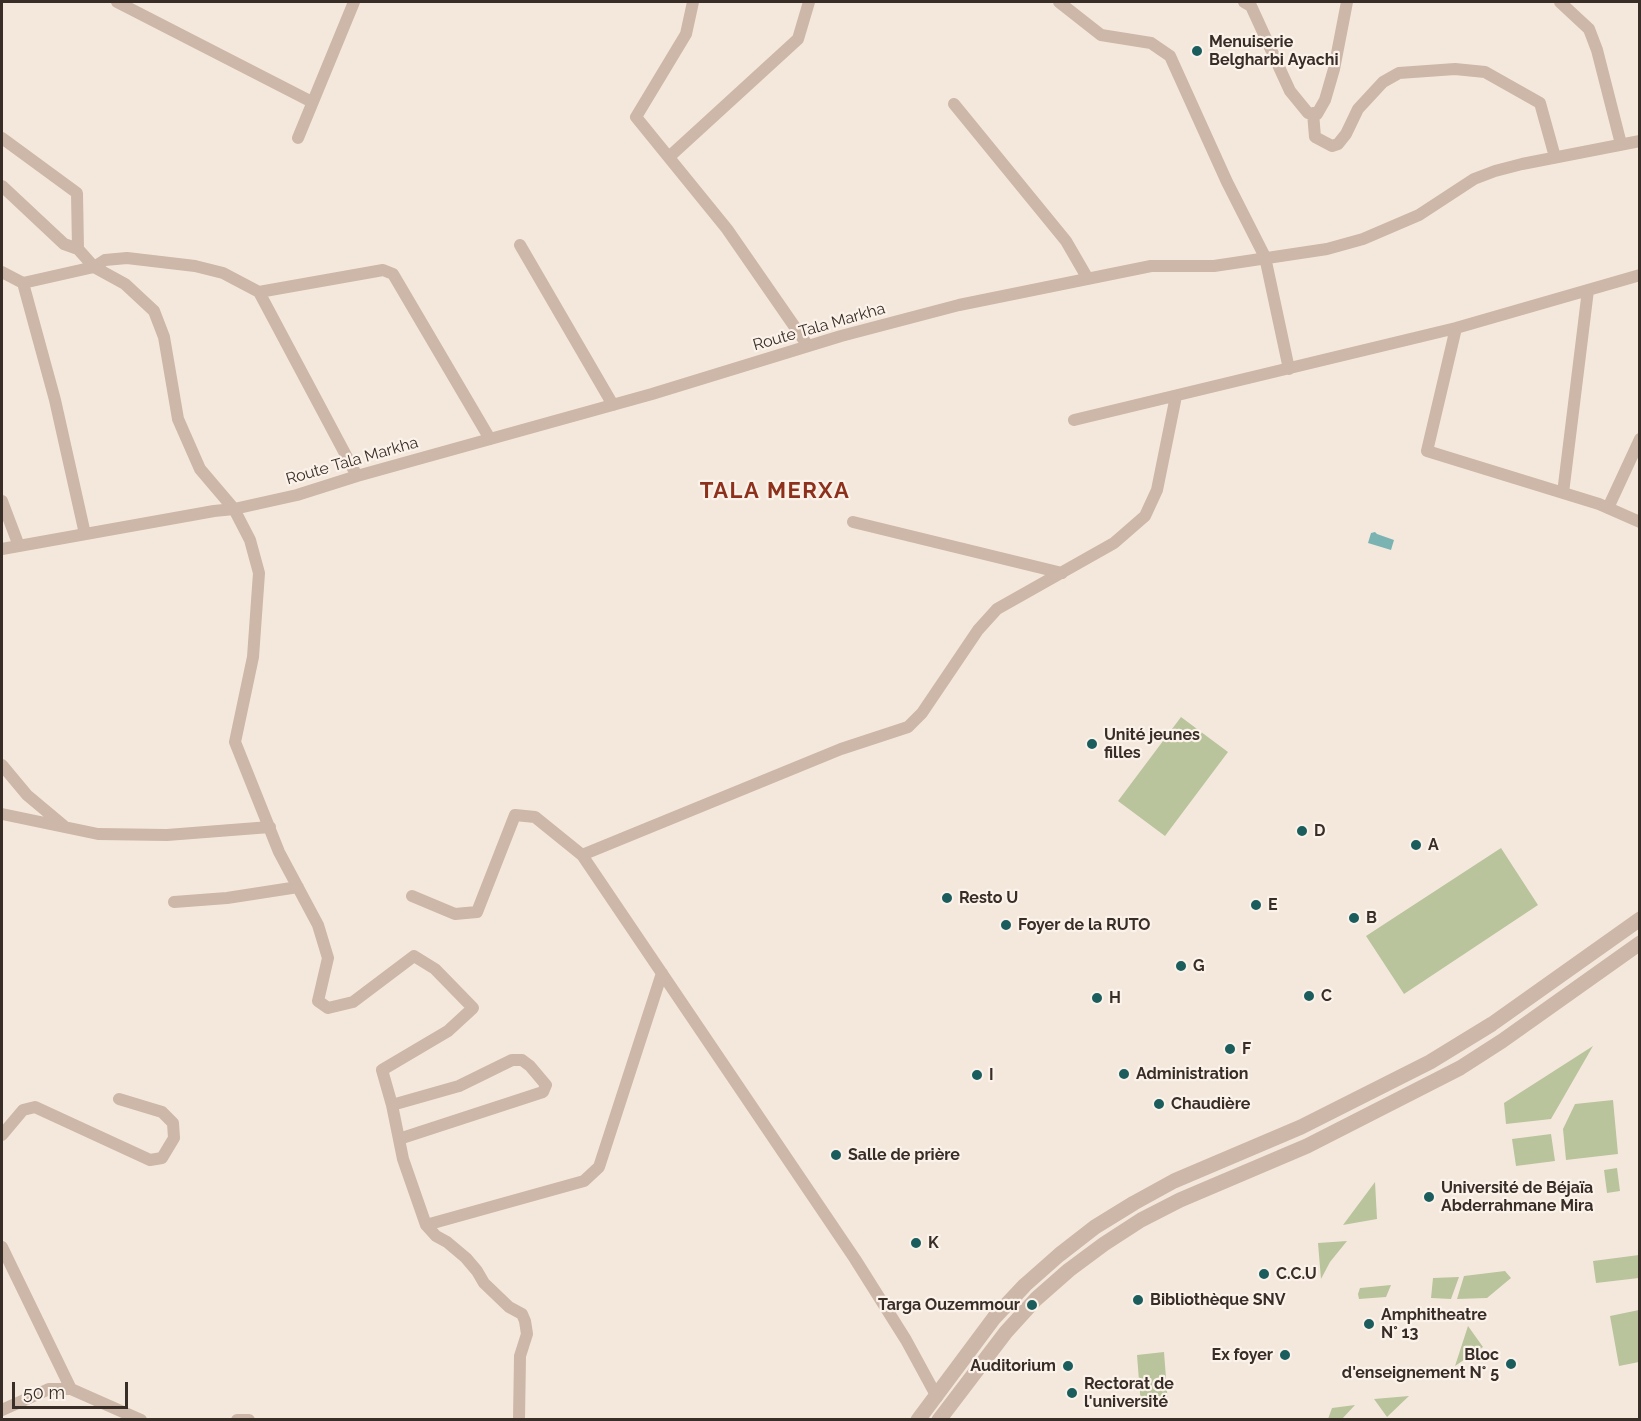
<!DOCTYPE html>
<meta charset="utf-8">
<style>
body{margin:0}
#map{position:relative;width:1641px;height:1421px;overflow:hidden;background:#f4e8dd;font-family:Raleway,sans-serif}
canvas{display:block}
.frame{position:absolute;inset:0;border:3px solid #392d28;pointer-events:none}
.scale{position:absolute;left:12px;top:1382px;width:116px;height:27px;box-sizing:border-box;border:3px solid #392d28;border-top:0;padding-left:8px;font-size:18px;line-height:21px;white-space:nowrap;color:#392d28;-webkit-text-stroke:4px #fbf2ea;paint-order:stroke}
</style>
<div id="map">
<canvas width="1641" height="1421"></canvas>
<div class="frame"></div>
<div class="scale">50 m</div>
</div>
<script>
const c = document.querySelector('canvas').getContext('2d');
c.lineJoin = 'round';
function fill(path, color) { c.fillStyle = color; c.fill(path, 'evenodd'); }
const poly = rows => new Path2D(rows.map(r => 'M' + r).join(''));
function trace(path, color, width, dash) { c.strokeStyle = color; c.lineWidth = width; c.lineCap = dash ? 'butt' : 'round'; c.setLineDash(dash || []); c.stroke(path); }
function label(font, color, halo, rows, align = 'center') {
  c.font = font + ' Raleway,sans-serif'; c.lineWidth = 4.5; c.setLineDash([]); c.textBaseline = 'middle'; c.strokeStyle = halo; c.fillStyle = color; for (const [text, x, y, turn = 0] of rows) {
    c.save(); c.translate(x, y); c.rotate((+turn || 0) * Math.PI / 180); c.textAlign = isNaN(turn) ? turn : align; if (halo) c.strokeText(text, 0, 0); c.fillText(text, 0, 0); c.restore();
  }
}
fill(poly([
 [1181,717,1228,752,1165,836,1118,801],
 [1501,848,1538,905,1404,994,1366,936],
 [1593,1046,1551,1119,1506,1124,1504,1103],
 [1613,1100,1618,1154,1566,1160,1563,1129,1575,1104],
 [1551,1134,1555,1161,1516,1166,1512,1139],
 [1617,1168,1620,1191,1607,1193,1604,1170],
 [1375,1182,1377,1219,1343,1225],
 [1347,1241,1330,1262,1321,1279,1318,1243],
 [1639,1255,1639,1278,1596,1283,1593,1261],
 [1505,1271,1511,1278,1487,1298,1457,1299,1464,1276],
 [1459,1277,1451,1299,1431,1298,1433,1278],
 [1391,1285,1386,1297,1359,1299,1358,1294,1360,1288],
 [1639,1310,1639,1362,1619,1366,1610,1316],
 [1468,1326,1483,1347,1455,1366],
 [1164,1352,1168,1404,1141,1406,1137,1355],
 [1409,1396,1387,1417,1374,1399],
 [1355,1405,1342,1419,1328,1419,1332,1408]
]), '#b9c49c');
fill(poly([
 [1375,532,1377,534,1394,540,1391,550,1368,543,1371,533]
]), '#7ab3b2');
trace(poly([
 [117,2,312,102],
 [693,2,686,34,636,117,727,229,808,346],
 [1059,2,1101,35,1151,43,1170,56,1227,182,1265,257,1289,369],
 [1244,2,1251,6,1290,91,1308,113,1317,114,1325,100,1334,69,1347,2],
 [1560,2,1589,29,1597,50,1621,144],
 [954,104,1066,241,1088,279],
 [1313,113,1315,137,1332,146,1338,144,1346,134,1358,109,1383,82,1399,73,1455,69,1485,72,1540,103,1555,157],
 [2,138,77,193,78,249,94,267,125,284,154,311,164,337,178,419,200,469,234,509,250,540,259,573,253,657,235,742,279,852,318,925,328,958,318,1001,328,1008,353,1002,414,956,435,969,473,1008,448,1031,382,1070,392,1105,459,1086,512,1060,522,1060,530,1066,546,1085,543,1092,399,1139],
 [298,138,354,2],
 [669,157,798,39,809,2],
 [2,186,64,244,78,249],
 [520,245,613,405],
 [2,272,23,283,55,400,85,534],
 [23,283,94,267,105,260,127,258,195,266,223,273,259,292,357,476],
 [259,292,383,270,393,274,490,439],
 [1456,328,1427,451,1599,504,1640,522],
 [1074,420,1456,328,1640,275],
 [1563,493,1588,290],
 [2,501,19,546],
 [1608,508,1640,439],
 [853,522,1062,573],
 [2,549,214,511,234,509,297,495,357,476,652,394,841,336,959,305,1151,266,1214,266,1327,249,1363,239,1419,215,1474,179,1495,171,1522,164,1640,141],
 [2,765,27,795,64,826],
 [2,814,98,834,167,835,270,827],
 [582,855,841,749,908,727,922,713,978,630,997,609,1114,543,1145,516,1157,490,1176,396],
 [412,896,455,914,477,912,515,815,535,817,582,855,855,1259,906,1340,937,1397],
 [174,902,227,898,298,887],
 [392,1105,403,1159,426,1225,436,1236,447,1242,466,1258,477,1271,484,1283,509,1307,522,1314,525,1321,527,1334,520,1356,519,1420],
 [2,1135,23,1110,35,1107,150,1160,162,1158,174,1138,173,1123,162,1112,119,1099],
 [426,1225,584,1181,599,1167,662,973],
 [2,1247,71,1389],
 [2,1410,49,1389,71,1389,141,1420],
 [237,1420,249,1420]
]), '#cdb7a8', 12);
trace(poly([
 [918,1420,994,1318,1025,1285,1059,1255,1095,1227,1134,1203,1174,1181,1301,1127,1430,1062,1492,1024,1640,919],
 [939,1420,1006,1332,1036,1299,1069,1270,1104,1244,1141,1220,1180,1200,1307,1146,1460,1068,1502,1041,1640,943]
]), '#cdb7a8', 15);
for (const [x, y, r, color] of [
 [1197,51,6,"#1b5d5d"],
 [1092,744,6,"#1b5d5d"],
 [1302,831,6,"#1b5d5d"],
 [1416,845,6,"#1b5d5d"],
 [947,898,6,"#1b5d5d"],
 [1256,905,6,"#1b5d5d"],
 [1354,918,6,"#1b5d5d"],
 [1006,925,6,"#1b5d5d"],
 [1181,966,6,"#1b5d5d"],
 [1309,996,6,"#1b5d5d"],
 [1097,998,6,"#1b5d5d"],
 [1230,1049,6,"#1b5d5d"],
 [1124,1074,6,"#1b5d5d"],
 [977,1075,6,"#1b5d5d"],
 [1159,1104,6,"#1b5d5d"],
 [836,1155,6,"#1b5d5d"],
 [1429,1197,6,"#1b5d5d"],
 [916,1243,6,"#1b5d5d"],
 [1264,1274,6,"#1b5d5d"],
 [1138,1300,6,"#1b5d5d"],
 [1032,1305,6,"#1b5d5d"],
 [1369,1324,6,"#1b5d5d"],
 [1285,1355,6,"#1b5d5d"],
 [1511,1364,6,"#1b5d5d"],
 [1068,1366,6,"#1b5d5d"],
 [1072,1393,6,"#1b5d5d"]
]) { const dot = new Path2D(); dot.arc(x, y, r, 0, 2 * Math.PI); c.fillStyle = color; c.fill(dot); trace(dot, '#fbf2ea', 2); }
label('bold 16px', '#392d28', '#fbf2ea', [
 ["Menuiserie",1209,42],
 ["Belgharbi Ayachi",1209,60],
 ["Unité jeunes",1104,735],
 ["filles",1104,753],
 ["D",1314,831],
 ["A",1428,845],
 ["Resto U",959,898],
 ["E",1268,905],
 ["B",1366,918],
 ["Foyer de la RUTO",1018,925],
 ["G",1193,966],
 ["C",1321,996],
 ["H",1109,998],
 ["F",1242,1049],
 ["Administration",1136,1074],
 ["I",989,1075],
 ["Chaudière",1171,1104],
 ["Salle de prière",848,1155],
 ["Université de Béjaïa",1441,1188],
 ["Abderrahmane Mira",1441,1206],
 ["K",928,1243],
 ["C.C.U",1276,1274],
 ["Bibliothèque SNV",1150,1300],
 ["Targa Ouzemmour",1020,1305,"right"],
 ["Amphitheatre",1381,1315],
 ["N° 13",1381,1333],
 ["Ex foyer",1273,1355,"right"],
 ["Bloc",1499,1355,"right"],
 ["d'enseignement N° 5",1499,1373,"right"],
 ["Auditorium",1056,1366,"right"],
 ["Rectorat de",1084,1384],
 ["l'université",1084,1402]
], 'left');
label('16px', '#392d28', '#fbf2ea', [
 ["Route Tala Markha",819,327,-16],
 ["Route Tala Markha",352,461,-16]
]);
c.letterSpacing = '1.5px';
label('bold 22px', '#8d311c', '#fbf2ea', [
 ["TALA MERXA",775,491]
]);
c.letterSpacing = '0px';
</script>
